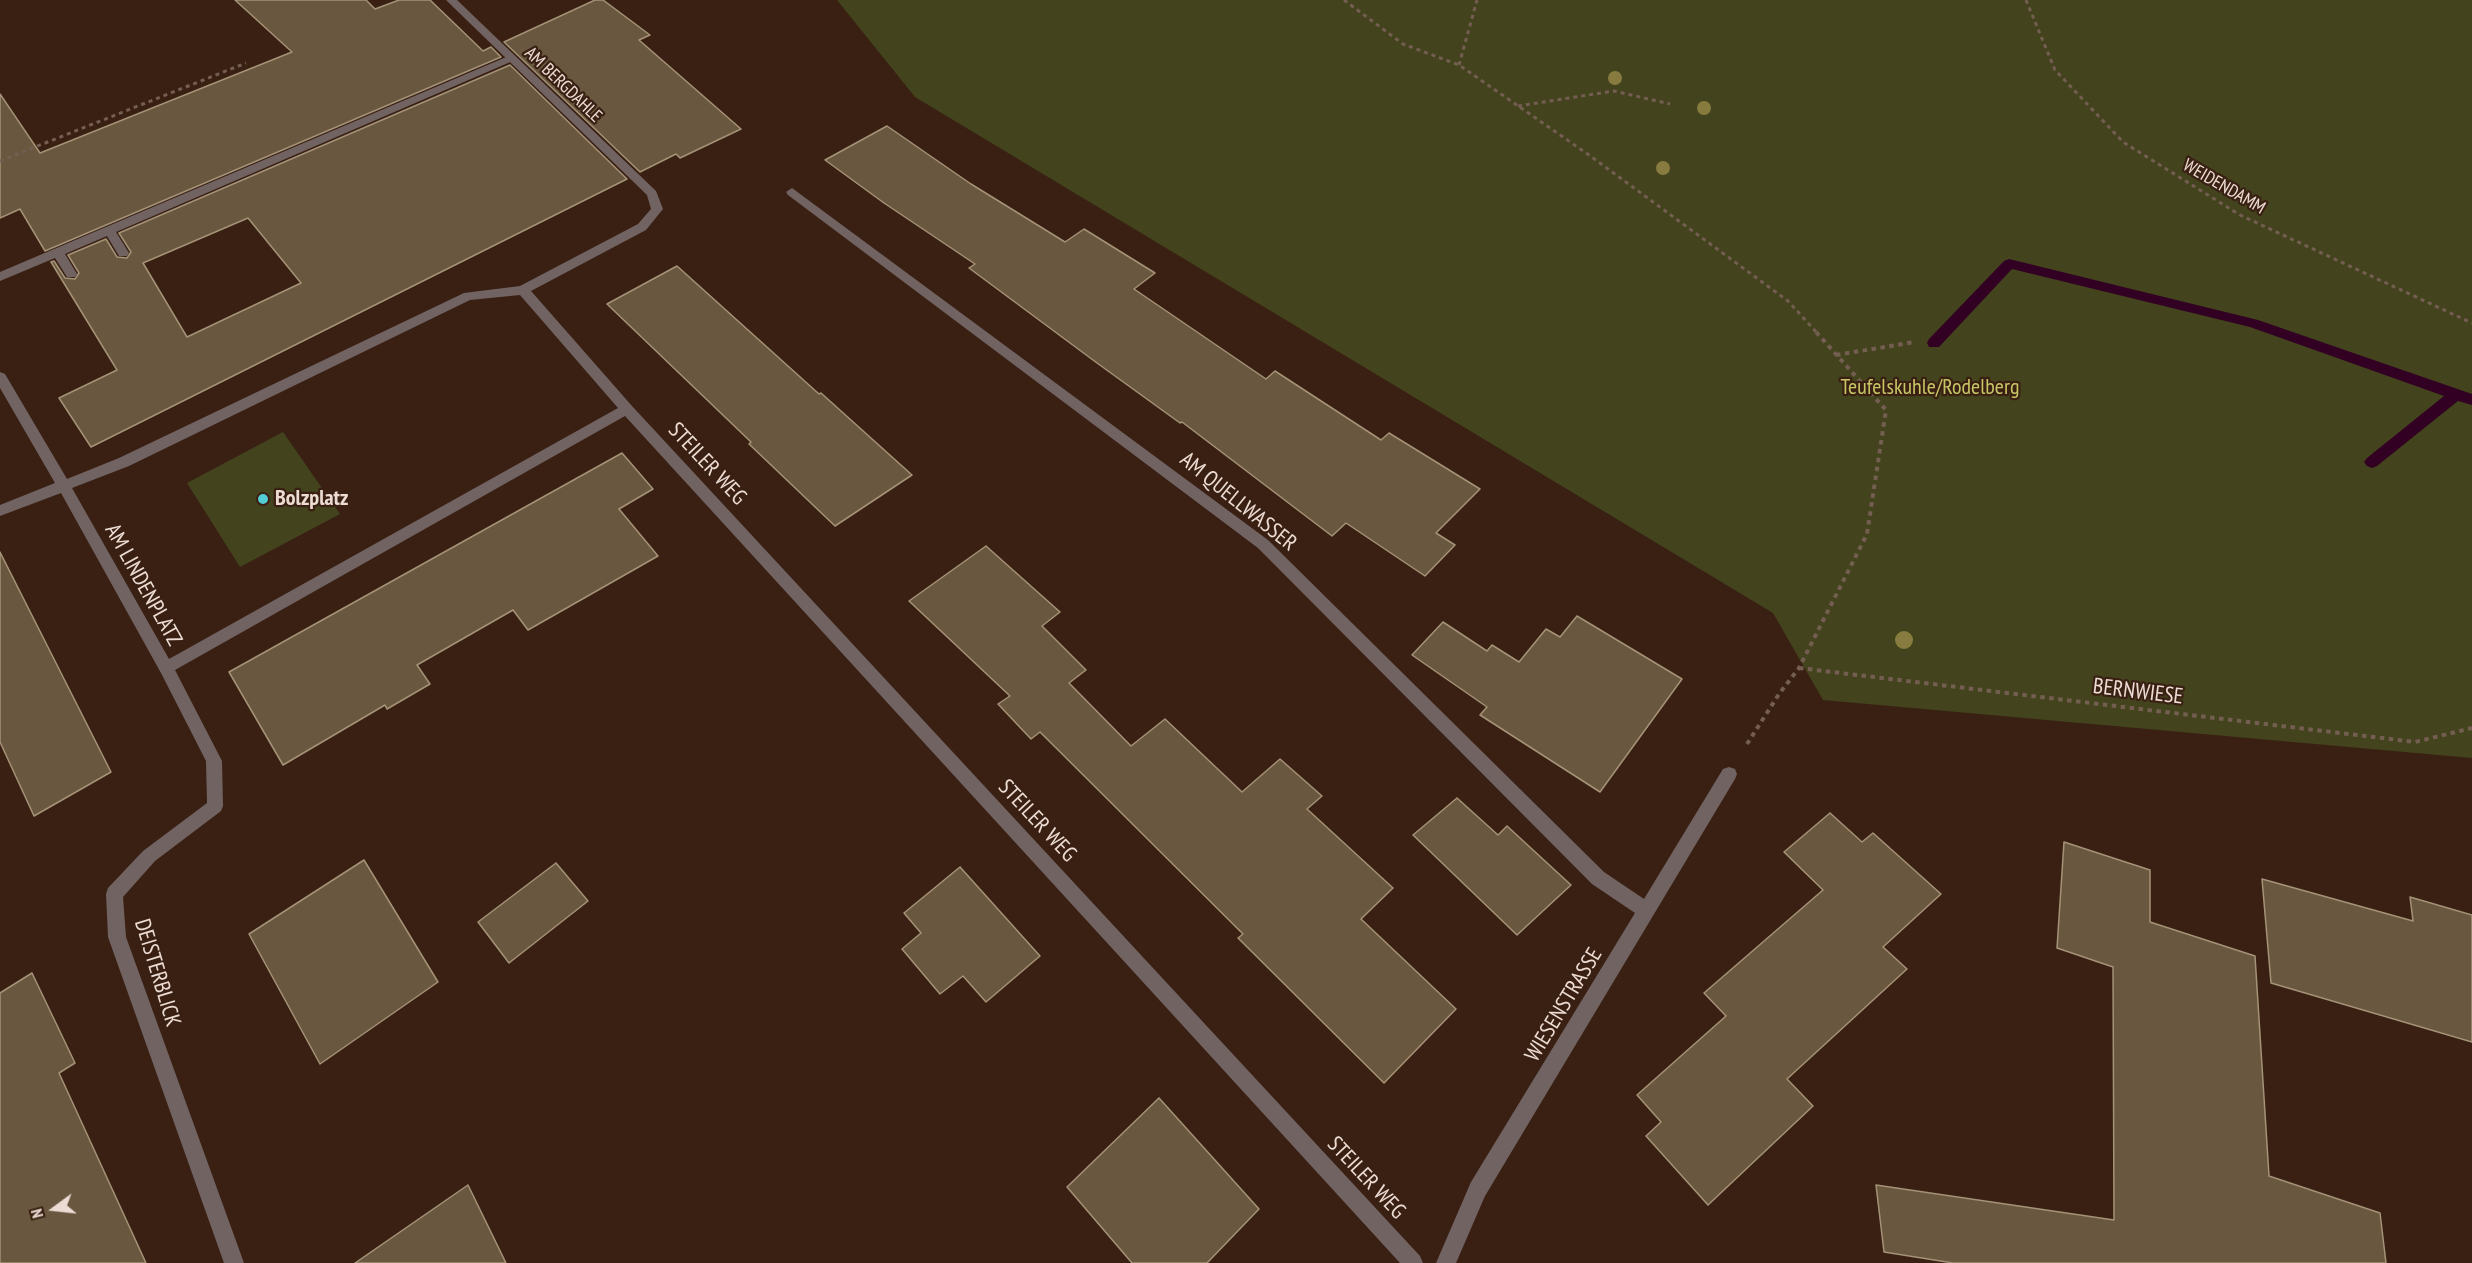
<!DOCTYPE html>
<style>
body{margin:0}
#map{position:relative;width:2472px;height:1263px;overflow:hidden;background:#392013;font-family:"PT Sans Narrow",sans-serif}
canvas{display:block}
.north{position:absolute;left:24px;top:1179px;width:60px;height:60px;-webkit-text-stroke:4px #392013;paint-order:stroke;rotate:255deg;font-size:16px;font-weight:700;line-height:24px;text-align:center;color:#eddcd4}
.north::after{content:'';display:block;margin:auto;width:21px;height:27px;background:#eddcd4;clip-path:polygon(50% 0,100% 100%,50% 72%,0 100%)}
</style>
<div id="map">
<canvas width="2472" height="1263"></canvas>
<div class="north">N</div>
</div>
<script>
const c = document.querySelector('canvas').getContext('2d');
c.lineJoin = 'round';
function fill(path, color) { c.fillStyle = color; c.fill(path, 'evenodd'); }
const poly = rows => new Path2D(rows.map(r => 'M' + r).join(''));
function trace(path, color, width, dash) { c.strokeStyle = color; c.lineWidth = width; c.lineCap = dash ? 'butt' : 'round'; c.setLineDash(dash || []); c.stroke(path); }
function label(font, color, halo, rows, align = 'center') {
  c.font = font + ' "PT Sans Narrow",sans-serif'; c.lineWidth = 4.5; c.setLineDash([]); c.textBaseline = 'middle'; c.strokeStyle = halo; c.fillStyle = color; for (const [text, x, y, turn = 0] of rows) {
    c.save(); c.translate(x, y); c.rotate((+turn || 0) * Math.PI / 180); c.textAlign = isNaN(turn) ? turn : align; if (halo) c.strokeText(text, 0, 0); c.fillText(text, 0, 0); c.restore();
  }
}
fill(poly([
 [837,0,2472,0,2472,758,1823,700,1773,613,915,97],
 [283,432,340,514,240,567,187,483]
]), '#43441d');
fill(poly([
 [2009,259,2258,320,2472,394,2472,405,2458,401,2377,466,2372,468,2367,466,2364,462,2367,458,2444,396,2250,327,2012,269,1939,347,1929,347,1927,343,1929,339,2004,261,2009,259]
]), '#320022');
const building = poly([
 [235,0,366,0,375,9,399,0,430,0,483,51,491,47,501,57,45,251,20,209,0,218,0,94,40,153,292,52,235,0],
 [595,0,603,0,650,35,639,40,741,129,680,158,676,154,640,172,504,42,595,0],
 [510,65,627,179,91,447,59,398,117,370,51,262,54,261,65,278,75,279,79,273,68,255,106,239,117,257,127,258,131,252,119,233,510,65],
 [248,218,301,283,187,337,143,263,248,218],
 [887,126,971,184,1065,242,1084,229,1155,273,1134,289,1266,379,1275,371,1381,440,1389,433,1480,489,1436,533,1455,545,1425,576,1346,523,1332,536,1182,422,1180,423,1097,363,969,268,975,264,884,203,825,160,887,126],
 [677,266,819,394,821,393,912,475,835,526,749,444,751,442,607,304,677,266],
 [622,453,653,489,619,509,658,556,528,630,513,610,417,665,430,684,387,709,385,705,283,765,229,672,622,453],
 [986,546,1060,612,1042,626,1086,670,1069,683,1131,746,1165,719,1242,792,1280,759,1322,796,1307,809,1393,888,1361,919,1456,1009,1384,1083,1238,938,1243,934,1040,732,1031,739,998,704,1010,696,909,601,986,546],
 [0,552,111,772,34,816,0,742,0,552],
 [1577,616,1682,679,1600,792,1480,715,1487,707,1412,655,1443,622,1487,651,1492,645,1519,662,1546,629,1560,637,1577,616],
 [1457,798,1498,835,1507,826,1571,885,1517,935,1413,835,1457,798],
 [1830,813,1862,842,1873,833,1941,894,1883,947,1907,969,1787,1079,1813,1106,1708,1205,1646,1136,1661,1122,1637,1095,1726,1016,1704,993,1823,890,1784,852,1830,813],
 [2064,842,2150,870,2150,922,2255,956,2269,1176,2380,1213,2386,1263,1953,1263,1884,1252,1876,1185,2114,1220,2113,967,2057,948,2064,842],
 [364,860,438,982,320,1064,249,934,364,860],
 [556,863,588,901,509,963,478,922,556,863],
 [960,867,1040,956,986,1002,963,976,940,994,902,949,921,933,904,913,960,867],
 [2262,879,2413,921,2410,897,2472,915,2472,1042,2271,983,2262,879],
 [32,973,75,1063,59,1073,146,1263,0,1263,0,993,32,973],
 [1159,1098,1259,1209,1207,1263,1132,1263,1067,1187,1159,1098],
 [468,1185,506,1263,355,1263,468,1185]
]);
fill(building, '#69583f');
trace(building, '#a59378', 1.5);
trace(poly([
 [1344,0,1403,44,1459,65,1589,155,1788,301,1818,334],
 [2026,0,2055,70,2123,142,2240,215,2472,323],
 [1459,65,1477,0],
 [1518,106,1614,91,1670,104],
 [0,161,246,63]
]), '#745e52', 3, [4, 4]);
trace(poly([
 [1836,355,1915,342],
 [1799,668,2415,742,2472,728],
 [1747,744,1779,694,1799,668,1867,534,1886,410,1816,332]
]), '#745e52', 4, [4.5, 4.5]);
fill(poly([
 [511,55,516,58,515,60,116,232,129,253,127,256,119,256,107,236,65,254,77,274,75,277,67,277,55,258,0,281,0,272,511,55]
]), '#726363');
fill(poly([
 [446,0,457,0,656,191,663,209,646,230,531,291,632,406,1420,1256,1423,1263,1400,1263,625,416,175,670,222,761,223,806,221,811,155,861,123,897,126,937,244,1263,224,1263,108,937,106,894,108,888,143,851,207,803,206,761,161,673,61,493,0,516,0,505,55,483,0,388,0,372,5,374,67,479,119,458,464,293,520,286,638,224,651,209,647,195,446,0],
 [520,295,618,408,169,659,72,488,129,466,470,300,520,295],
 [792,188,1268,540,1604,872,1644,899,1723,769,1729,767,1735,769,1737,774,1735,779,1485,1196,1456,1263,1436,1263,1471,1182,1635,913,1592,884,1258,548,788,195,786,192,792,188]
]), '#726363');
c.fillStyle = '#877b40';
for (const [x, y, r] of [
 [1615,78,7],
 [1704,108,7],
 [1663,168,7],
 [1904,640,9]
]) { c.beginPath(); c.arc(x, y, r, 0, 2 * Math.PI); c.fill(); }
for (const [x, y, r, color] of [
 [263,499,6,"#52ccd5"]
]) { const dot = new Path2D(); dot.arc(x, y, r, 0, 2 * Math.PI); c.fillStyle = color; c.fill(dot); trace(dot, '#392013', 2); }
label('18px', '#eddcd4', '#392013', [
 ["AM BERGDAHLE",563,85,44],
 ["WEIDENDAMM",2224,187,30]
]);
label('22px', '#c6c665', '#392013', [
 ["Teufelskuhle/Rodelberg",1930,388]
]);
label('22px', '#eddcd4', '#392013', [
 ["STEILER WEG",707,464,47],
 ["AM QUELLWASSER",1238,502,39],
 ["AM LINDENPLATZ",143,585,61],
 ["BERNWIESE",2138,692,7],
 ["STEILER WEG",1037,821,47],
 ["DEISTERBLICK",157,973,73],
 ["WIESENSTRASSE",1564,1005,-59],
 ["STEILER WEG",1366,1178,47]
]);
label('bold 22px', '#eddcd4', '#392013', [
 ["Bolzplatz",275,499]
], 'left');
</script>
